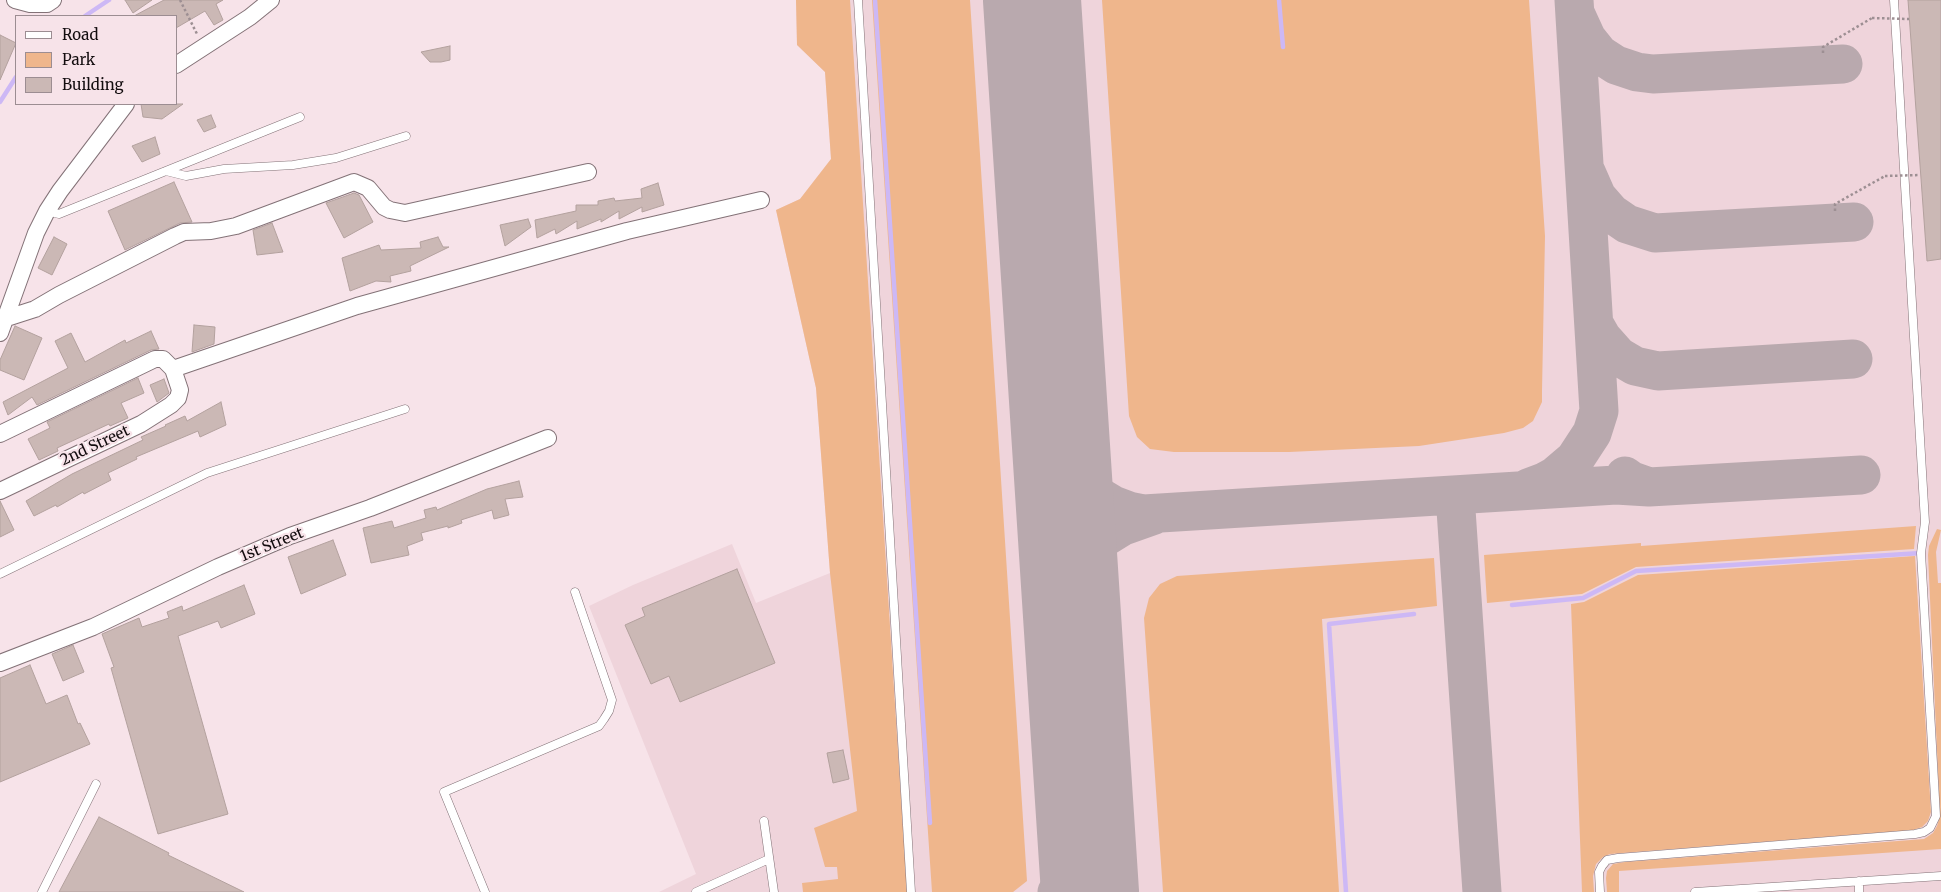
<!DOCTYPE html>
<style>
body{margin:0}
#map{position:relative;width:1941px;height:892px;overflow:hidden;background:#f7e3e9;font-family:Merriweather,serif}
canvas{display:block}
.legend{position:absolute;left:15px;top:15px;width:162px;height:90px;box-sizing:border-box;background:#f7e3e9;border:1px solid #9c8d92;margin:0;padding:6px 9px;list-style:none;font-size:15px;color:#130d0f}
.legend li{display:flex;align-items:center;gap:10px;height:25px}
.legend b{width:25px;border:1px solid #9c8d92}
</style>
<div id="map">
<canvas width="1941" height="892"></canvas>
<ul class="legend">
<li><b style="height:6px;background:#fff"></b>Road</li>
<li><b style="height:14px;background:#efb68c"></b>Park</li>
<li><b style="height:14px;background:#cbb8b5"></b>Building</li>
</ul>
</div>
<script>
const c = document.querySelector('canvas').getContext('2d');
c.lineJoin = 'round';
function fill(path, color) { c.fillStyle = color; c.fill(path, 'evenodd'); }
const poly = rows => new Path2D(rows.map(r => 'M' + r).join(''));
function trace(path, color, width, dash) { c.strokeStyle = color; c.lineWidth = width; c.lineCap = dash ? 'butt' : 'round'; c.setLineDash(dash || []); c.stroke(path); }
function label(font, color, halo, rows, align = 'center') {
  c.font = font + ' Merriweather,serif'; c.lineWidth = 4.5; c.setLineDash([]); c.textBaseline = 'middle'; c.strokeStyle = halo; c.fillStyle = color; for (const [text, x, y, turn = 0] of rows) {
    c.save(); c.translate(x, y); c.rotate((+turn || 0) * Math.PI / 180); c.textAlign = isNaN(turn) ? turn : align; if (halo) c.strokeText(text, 0, 0); c.fillText(text, 0, 0); c.restore();
  }
}
fill(poly([
 [796,0,1941,0,1941,892,659,892,696,874,589,606,633,585,732,544,756,603,830,573,816,388,776,210,800,199,831,159,825,72,797,45]
]), '#efd4db');
fill(poly([
 [796,0,850,0,907,892,803,892,802,883,838,879,837,867,825,867,814,828,857,811,830,573,816,388,776,210,800,199,831,159,825,72,797,45],
 [872,0,970,0,1027,881,1013,892,932,892],
 [1102,0,1529,0,1545,236,1542,391,1542,402,1533,421,1523,428,1504,433,1419,446,1289,452,1174,452,1150,449,1137,437,1129,416],
 [1916,526,1914,549,1636,567,1582,594,1487,603,1484,555,1641,543,1641,546],
 [1937,529,1941,530,1936,552,1938,583,1941,583,1941,849,1619,871,1619,892,1607,892,1606,878,1607,871,1613,864,1625,862,1924,839,1933,833,1937,826,1940,816,1928,555,1929,546],
 [1915,556,1931,812,1928,821,1922,827,1913,830,1610,854,1603,857,1596,864,1593,876,1594,892,1582,892,1571,604,1584,602,1638,575],
 [1434,558,1437,606,1322,619,1339,892,1163,892,1144,618,1149,598,1160,584,1177,576]
]), '#efb68c');
trace(poly([
 [875,0,930,823],
 [1279,0,1283,47],
 [85,16,109,0],
 [0,102,16,77],
 [1512,605,1583,598,1636,571,1921,553],
 [1346,892,1329,624,1414,614]
]), '#cdb8f5', 4.5);
trace(poly([
 [1576,15,1587,39,1599,54,1616,65,1637,72,1653,74,1843,64],
 [1586,172,1597,197,1611,213,1627,224,1655,233,1854,222],
 [1594,324,1602,338,1618,356,1635,366,1658,371,1853,359],
 [1060,435,1074,469,1085,484,1098,496,1113,505,1129,511,1144,514,1616,485,1649,487],
 [1625,476,1632,481,1649,487,1861,475],
 [1528,488,1544,482,1555,476,1575,459,1592,433,1599,411,1574,0],
 [1455,495,1482,892],
 [1071,595,1082,565,1102,539,1123,526,1154,515],
 [1057,892,1089,870]
]), '#b9a9ae', 39);
trace(poly([
 [1032,0,1090,892]
]), '#b9a9ae', 98);
const building = poly([
 [125,0,152,0,133,13,125,0],
 [164,0,223,0,216,4,223,20,214,25,205,11,176,28,176,16,134,16,164,0],
 [1908,0,1941,0,1941,259,1927,261,1908,0],
 [0,35,16,43,0,80,0,35],
 [450,46,450,60,441,62,430,62,421,52,450,46],
 [141,104,183,104,162,119,143,117,141,104],
 [211,115,216,127,204,132,197,120,211,115],
 [155,137,160,154,142,162,132,146,155,137],
 [174,182,192,222,180,223,125,250,108,211,174,182],
 [658,183,664,205,642,212,642,207,619,219,619,211,601,222,601,219,577,229,577,221,556,234,555,229,537,238,535,220,576,211,576,205,598,205,598,201,614,198,615,201,642,198,641,189,658,183],
 [354,193,359,195,373,222,344,238,326,203,354,193],
 [528,219,531,227,505,246,500,225,528,219],
 [272,223,283,252,257,255,253,230,272,223],
 [54,237,67,244,52,275,38,268,54,237],
 [438,237,443,247,449,247,410,266,411,271,390,276,391,282,376,281,350,291,342,258,379,245,381,250,421,248,420,242,438,237],
 [194,325,215,327,214,344,192,352,194,325],
 [15,326,42,338,24,380,0,370,0,360,15,326],
 [151,331,159,349,151,350,37,405,32,397,8,415,3,402,68,368,55,341,71,333,85,362,125,340,126,343,151,331],
 [138,378,144,393,121,403,128,418,110,426,109,424,57,448,58,451,39,460,28,439,50,428,47,422,138,378],
 [164,379,169,393,157,402,150,385,164,379],
 [221,402,226,425,200,437,198,431,136,457,137,459,108,473,111,480,84,494,83,492,57,507,56,505,34,516,26,501,72,474,143,440,141,437,166,426,165,425,185,416,187,421,221,402],
 [519,481,523,497,505,499,509,515,494,519,492,510,461,520,462,523,448,528,448,526,421,533,423,540,407,546,409,555,371,563,363,528,392,521,394,528,426,518,424,510,436,507,437,510,487,489,519,481],
 [0,501,14,530,0,537,0,501],
 [333,540,346,575,301,594,288,557,333,540],
 [737,569,775,663,680,702,669,676,651,684,625,625,645,616,642,608,737,569],
 [244,585,255,614,221,628,218,621,178,636,228,814,158,834,111,668,114,667,102,634,139,618,142,627,169,618,167,612,182,606,183,611,244,585],
 [73,645,84,672,63,681,52,654,73,645],
 [30,665,46,704,67,695,78,724,80,723,90,744,0,782,0,678,30,665],
 [843,750,849,779,833,783,827,753,843,750],
 [99,817,169,853,168,855,244,892,59,892,99,817]
]);
fill(building, '#cbb8b5');
trace(building, '#b3a19e', 1);
const service = poly([
 [858,0,911,892],
 [166,171,186,176,224,169,293,165,336,158,406,136],
 [47,211,59,214,300,117],
 [0,574,207,473,405,409],
 [764,821,774,892],
 [1859,881,1859,892],
 [42,892,96,784],
 [485,892,444,792,599,726,604,719,609,711,612,700,575,592],
 [696,892,769,859],
 [1600,892,1599,872,1602,866,1607,860,1618,858,1915,834,1924,832,1930,828,1936,816,1921,553,1925,522,1894,0],
 [1695,892,1941,876]
]);
const minor = poly([
 [15,0,30,4,47,4,53,0],
 [176,65,250,17,271,0],
 [7,318,35,309,59,295,175,236,184,232,211,231,236,226,354,182,368,188,384,207,390,210,405,213,588,172],
 [0,333,36,233,47,211,60,191,126,104],
 [173,369,357,306,627,231,761,200],
 [0,434,155,359,163,359,173,369,180,390,178,398,171,405,141,424,0,491],
 [0,663,93,627,218,567,290,536,370,508,548,438]
]);
trace(service, '#837277', 9);
trace(minor, '#837277', 18);
trace(poly([
 [180,0,197,34],
 [1823,53,1823,47,1872,18],
 [1835,211,1835,204,1885,176]
]), '#9d8f93', 2.5, [2.5, 2.5]);
trace(service, '#fff', 8);
trace(minor, '#fff', 16);
trace(poly([
 [1872,18,1909,19],
 [1885,176,1920,175]
]), '#9d8f93', 2.5, [2.5, 2.5]);
label('15px', '#130d0f', '#f7e3e9', [
 ["2nd Street",95,446,-25],
 ["1st Street",272,545,-22]
]);
</script>
